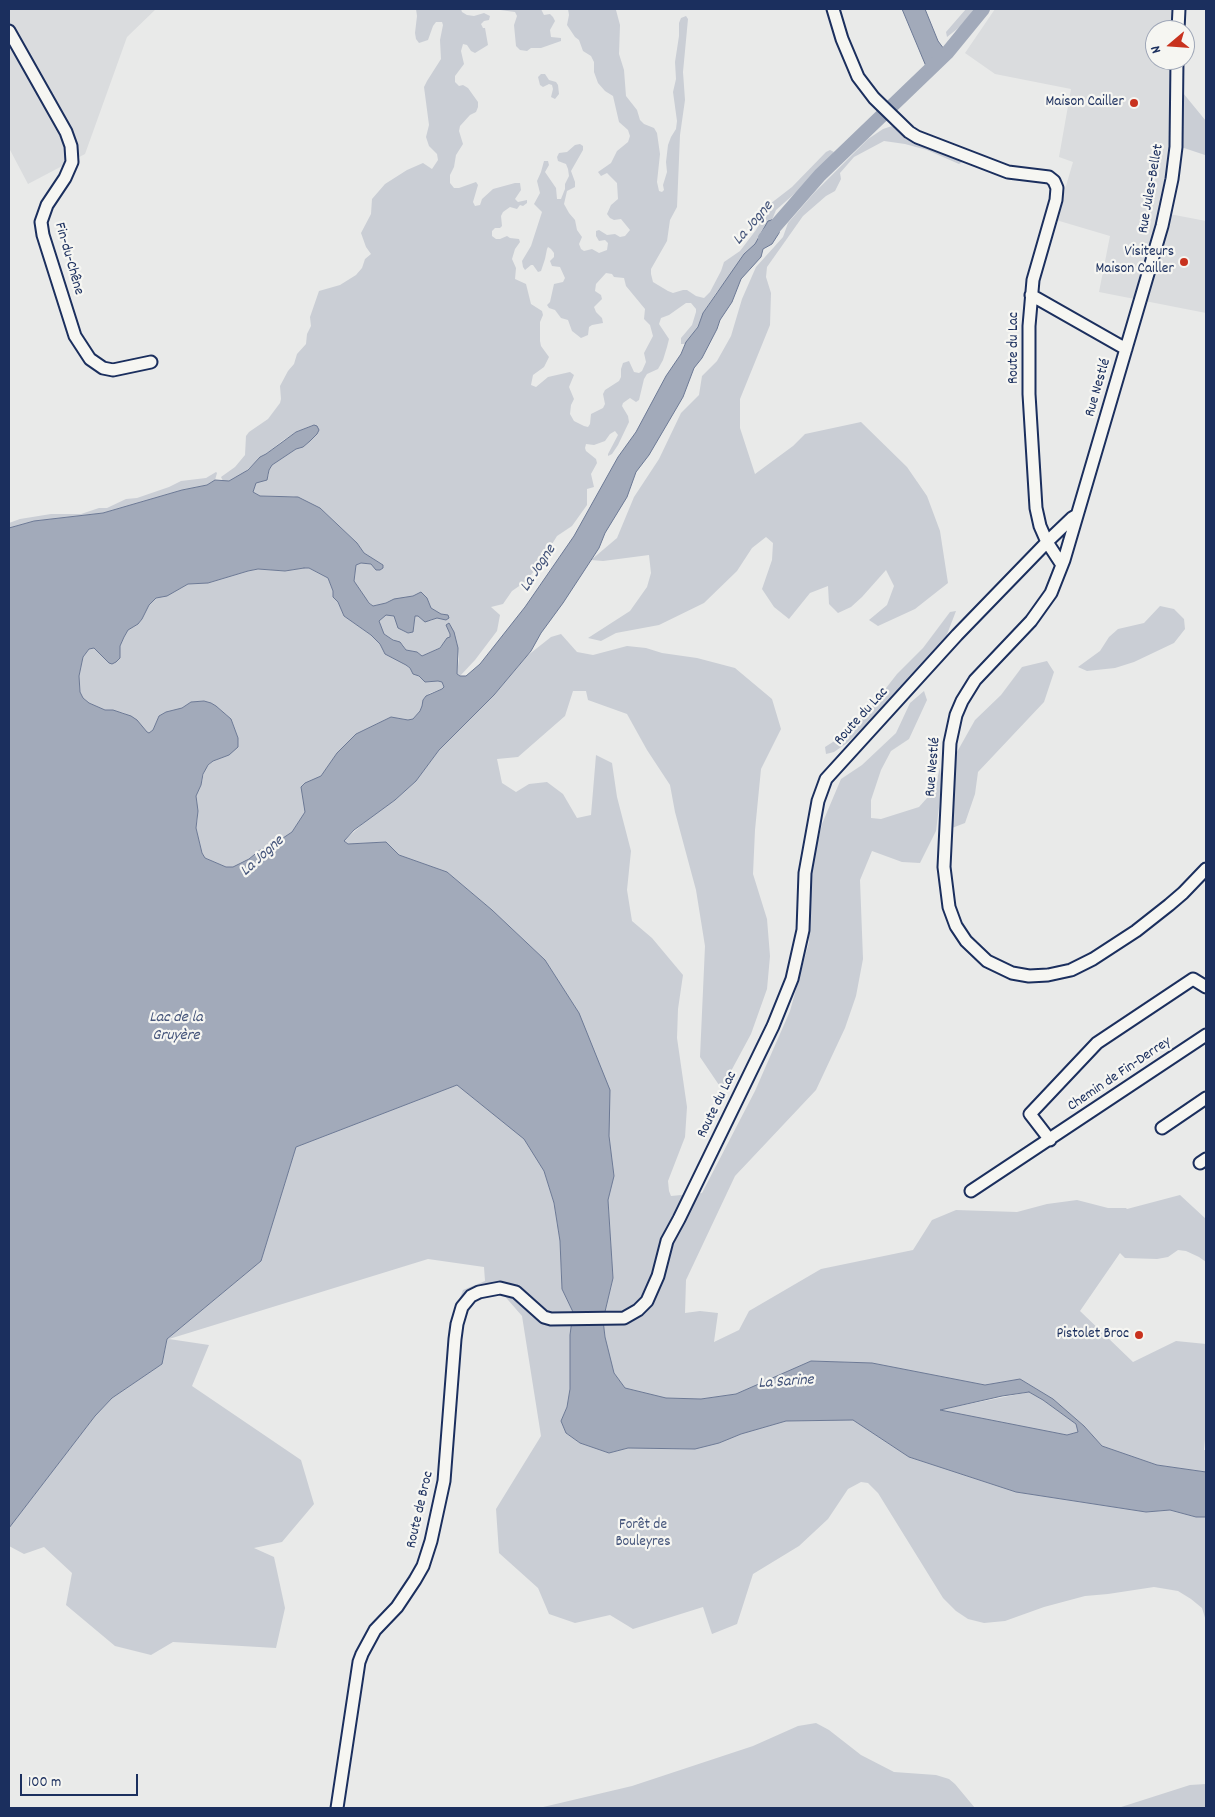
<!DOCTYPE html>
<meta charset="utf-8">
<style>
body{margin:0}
#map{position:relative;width:1215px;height:1817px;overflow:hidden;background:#e9eae9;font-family:Dekko,sans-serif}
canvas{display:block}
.frame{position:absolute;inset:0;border:10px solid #1b2f5e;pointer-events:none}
.north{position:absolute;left:1145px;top:20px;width:50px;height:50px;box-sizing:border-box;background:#f6f6f2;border:1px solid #9ea6b7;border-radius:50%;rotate:252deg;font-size:14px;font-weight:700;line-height:20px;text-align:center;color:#1b2f5e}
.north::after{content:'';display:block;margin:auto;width:18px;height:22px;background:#c8321e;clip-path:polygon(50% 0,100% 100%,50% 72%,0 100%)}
.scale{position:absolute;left:20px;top:1774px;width:118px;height:22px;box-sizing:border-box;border:2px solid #1b2f5e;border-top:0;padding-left:6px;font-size:15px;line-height:18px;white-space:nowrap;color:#1b2f5e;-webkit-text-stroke:4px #f6f6f2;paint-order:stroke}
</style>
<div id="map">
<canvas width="1215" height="1817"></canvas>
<div class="frame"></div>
<div class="north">N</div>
<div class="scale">100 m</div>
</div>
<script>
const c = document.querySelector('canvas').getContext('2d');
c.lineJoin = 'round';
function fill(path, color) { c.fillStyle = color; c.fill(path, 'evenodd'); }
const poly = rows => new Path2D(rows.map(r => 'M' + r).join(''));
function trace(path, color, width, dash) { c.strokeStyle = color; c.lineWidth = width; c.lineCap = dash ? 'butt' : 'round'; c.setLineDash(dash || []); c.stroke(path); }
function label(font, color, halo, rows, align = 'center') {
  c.font = font + ' Dekko,sans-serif'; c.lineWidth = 4.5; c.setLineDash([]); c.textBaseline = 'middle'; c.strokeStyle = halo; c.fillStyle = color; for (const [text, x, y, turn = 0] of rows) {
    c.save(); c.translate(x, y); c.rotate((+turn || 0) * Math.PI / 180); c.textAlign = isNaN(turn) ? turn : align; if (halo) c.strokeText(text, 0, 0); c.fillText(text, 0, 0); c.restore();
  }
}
fill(poly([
 [9,9,156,9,127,37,85,154,28,184,9,148],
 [995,9,1185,9,1184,20,1171,18,1171,30,1155,30,1155,60,1171,60,1171,136,1168,162,1159,212,1206,221,1206,313,1099,292,1110,236,1056,220,1073,162,1059,157,1071,89,995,74,965,53]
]), '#dadcde');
fill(poly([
 [416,9,461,9,462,12,467,15,474,16,484,13,490,16,489,20,484,21,481,24,483,28,485,28,488,45,475,53,471,51,467,45,463,44,461,51,464,64,455,76,455,82,459,86,463,85,468,88,478,102,478,107,476,112,470,115,460,126,459,131,463,144,456,155,454,167,450,175,450,183,454,188,459,188,476,182,478,185,473,202,475,206,480,205,482,199,493,189,515,183,520,183,521,190,515,199,518,202,527,200,527,203,523,206,520,205,517,209,510,207,503,212,501,216,502,226,500,228,495,228,492,231,492,236,496,239,500,239,507,236,510,238,519,239,520,242,515,249,512,259,516,268,515,279,526,284,531,304,542,311,543,315,540,322,540,341,541,346,549,357,544,367,533,375,531,385,536,387,548,377,570,372,574,375,569,387,574,399,571,405,570,414,574,421,584,426,588,427,590,424,591,414,603,408,605,404,603,394,605,390,619,381,621,377,621,369,623,363,629,361,634,372,639,373,642,371,646,362,644,353,653,336,650,325,644,319,645,309,626,286,624,278,614,277,612,274,606,273,596,284,595,291,601,295,602,299,594,307,596,312,602,318,603,323,592,325,589,327,588,335,581,338,572,331,568,320,561,318,555,310,549,308,547,305,550,302,554,284,563,282,565,278,560,267,552,266,550,261,554,257,554,253,551,249,548,247,547,249,545,259,541,271,538,272,533,265,531,265,525,270,523,267,522,261,531,246,542,212,534,204,540,193,537,181,541,172,544,161,548,161,549,165,545,172,556,188,557,199,561,199,565,189,565,184,569,176,568,169,566,164,558,161,557,157,559,153,567,152,575,145,580,144,583,146,583,150,571,171,575,182,575,187,567,191,564,204,569,213,575,220,577,230,582,237,579,244,581,249,584,251,592,249,599,253,607,250,608,243,605,240,599,241,596,236,596,231,599,230,607,235,615,234,620,237,625,236,630,230,621,219,614,220,610,218,607,214,611,205,618,199,617,183,607,173,601,176,598,172,611,163,617,151,628,142,630,136,628,130,619,122,613,96,605,91,598,83,594,72,594,62,591,56,583,51,579,40,575,37,567,25,569,15,568,9,616,10,620,25,619,54,624,70,626,96,637,110,640,120,644,124,654,128,657,133,660,154,657,182,659,191,662,192,664,190,663,185,667,172,666,162,668,145,671,137,676,129,677,121,673,92,676,79,675,62,679,36,679,23,681,18,686,16,688,19,683,72,685,100,680,135,677,207,670,220,667,241,651,269,651,274,653,282,668,291,673,293,683,290,687,290,696,296,704,298,710,292,721,271,724,262,740,251,756,230,770,204,792,187,826,152,830,150,834,152,829,160,817,169,801,188,776,210,772,220,768,222,755,244,744,254,733,272,716,293,703,313,698,327,685,344,681,344,681,338,692,325,696,312,696,309,691,303,686,303,669,315,661,318,659,324,669,339,667,347,663,360,658,369,647,374,644,379,639,400,636,402,630,398,623,403,622,406,628,416,629,422,618,445,612,454,608,456,608,454,618,435,615,431,610,434,605,441,594,445,586,444,585,448,586,451,596,459,597,463,591,474,594,487,587,489,587,505,572,526,557,536,549,549,546,559,538,566,525,582,512,591,503,604,491,607,500,615,497,631,475,660,460,676,457,674,459,659,457,644,449,624,450,637,439,648,422,656,417,652,406,650,403,645,384,634,382,631,379,620,386,614,395,616,402,630,408,633,413,632,415,616,418,616,421,619,430,621,445,614,441,614,431,608,427,598,421,592,413,596,394,600,386,603,373,606,365,598,354,581,356,565,361,563,371,564,376,569,380,570,383,568,383,565,364,553,357,543,320,508,302,499,293,496,260,496,253,492,256,483,269,475,269,470,272,465,296,449,303,447,317,434,313,425,296,432,282,441,266,454,260,457,244,473,229,481,223,481,221,477,235,467,245,455,246,436,249,432,268,419,280,403,281,399,280,386,288,371,294,364,297,354,306,344,307,334,311,326,310,317,319,291,340,285,356,275,362,268,365,259,371,254,366,247,361,233,371,214,372,199,385,184,407,170,423,163,432,169,438,160,437,154,429,146,426,137,429,125,424,87,427,81,441,59,440,40,443,25,442,22,436,22,433,26,428,40,419,43,416,39,415,33,417,16],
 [493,9,541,9,544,15,550,14,553,17,555,21,550,30,551,37,561,38,561,41,541,48,531,48,527,51,520,50,516,46,514,25,517,16,515,12],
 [966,9,974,9,961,26,947,37,946,32],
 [541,74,545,74,549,80,556,82,558,85,559,94,555,99,551,97,553,89,552,85,549,84,543,87,540,85,538,77],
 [1183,93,1206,121,1205,155,1181,147],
 [892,126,911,141,953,156,962,162,959,164,927,150,905,144,884,141,854,157,840,173,841,179,835,191,826,196,803,216,767,267,766,277,771,293,770,325,740,399,740,428,755,474,793,446,805,434,861,422,907,467,927,496,940,531,948,583,915,609,878,626,869,620,887,605,894,586,886,570,862,597,851,607,838,613,829,604,828,586,810,593,789,619,774,607,762,589,772,560,773,543,766,537,752,548,737,571,704,603,659,625,616,633,601,641,588,638,630,611,647,587,651,573,649,555,603,561,591,560,617,538,634,497,659,459,681,413,699,395,702,376,717,361,731,336,742,299,756,267,783,237,788,223,814,193,868,139,883,129],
 [216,472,217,473,215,480,207,485,182,490,103,513,34,521,9,528,9,523,20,519,51,514,81,514,99,508,107,508,126,499,137,498,169,487,181,481,206,478],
 [304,568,309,568,328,578,333,591,333,597,338,602,344,616,371,635,380,644,385,653,406,665,425,682,438,681,442,682,444,687,442,689,430,693,423,700,423,706,413,720,408,720,391,717,356,734,337,753,321,776,316,780,305,812,292,832,271,846,260,850,249,859,233,867,226,867,205,858,202,853,196,828,198,816,196,796,201,785,205,769,213,761,229,755,238,738,231,719,216,706,211,703,204,701,191,702,182,708,166,712,159,716,153,730,149,733,147,732,124,713,105,710,89,703,83,698,80,692,79,676,83,657,89,649,94,648,107,659,120,654,120,646,124,637,128,630,138,624,142,619,149,605,156,598,171,593,188,584,208,583,248,571,258,569,285,571],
 [1160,606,1174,609,1184,619,1185,629,1174,643,1134,662,1115,668,1087,671,1078,667,1100,651,1109,637,1118,629,1144,623],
 [956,611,946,637,873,718,847,743,834,752,826,754,825,747,836,740,848,725,858,719,872,706,897,674,923,648,950,612],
 [561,634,577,652,593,655,627,646,646,648,662,653,697,658,735,668,772,699,781,729,761,769,755,830,753,874,767,919,770,956,767,989,751,1034,723,1086,719,1085,700,1057,705,946,696,890,675,812,670,785,647,750,627,714,588,700,586,691,573,691,565,716,518,757,497,759,502,783,516,792,529,784,547,782,563,794,577,818,591,815,596,755,612,763,617,797,631,851,627,890,632,921,652,938,683,975,678,1009,677,1038,687,1107,685,1137,668,1181,669,1191,671,1196,702,1193,755,1091,790,1011,809,942,807,897,811,868,822,824,841,779,862,765,896,733,910,703,924,691,927,700,909,739,891,751,881,770,871,800,871,818,881,819,919,807,935,789,940,767,942,783,936,831,920,863,902,862,872,851,860,880,863,959,856,996,845,1028,816,1090,735,1176,686,1280,685,1313,700,1311,718,1313,714,1342,739,1330,749,1311,821,1269,913,1250,932,1220,956,1210,1017,1212,1047,1204,1077,1200,1108,1208,1126,1208,1127,1209,1180,1195,1206,1219,1206,1262,1199,1257,1186,1251,1178,1250,1168,1257,1157,1259,1125,1258,1120,1253,1080,1311,1133,1362,1176,1341,1206,1344,1206,1428,1204,1450,1206,1450,1206,1472,1157,1465,1102,1446,1084,1426,1053,1399,1020,1379,985,1385,872,1363,811,1361,736,1394,701,1399,666,1398,625,1388,614,1373,605,1337,603,1320,613,1278,608,1200,614,1176,609,1136,577,1010,545,960,492,910,447,872,399,855,386,842,348,844,344,841,368,819,395,800,416,781,439,750,494,695,527,656,551,637],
 [1047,661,1054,672,1044,702,978,772,975,794,965,823,952,828,954,773,957,752,975,720,1001,695,1022,667],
 [457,1085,525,1139,544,1171,554,1203,560,1241,562,1289,573,1312,570,1335,570,1389,567,1407,561,1421,567,1434,580,1443,609,1453,628,1448,695,1449,719,1443,741,1434,786,1421,853,1420,909,1457,1016,1492,1146,1512,1170,1510,1196,1517,1206,1517,1206,1621,1202,1608,1191,1599,1178,1591,1154,1587,1108,1594,1085,1596,1044,1607,1005,1621,984,1623,968,1619,956,1611,943,1598,878,1493,868,1483,861,1482,848,1489,828,1519,799,1546,753,1574,737,1624,712,1634,703,1607,633,1629,610,1615,575,1623,549,1614,538,1588,499,1553,496,1509,541,1436,522,1316,502,1293,471,1294,453,1317,463,1290,485,1281,484,1267,428,1259,169,1339,209,1345,192,1386,301,1460,314,1504,282,1542,254,1548,274,1557,285,1608,276,1648,173,1642,151,1655,115,1646,66,1605,72,1573,44,1547,24,1554,9,1546,9,1528,95,1416,112,1398,162,1364,167,1339,261,1261,296,1147],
 [1029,1392,1043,1400,1076,1424,1078,1432,1067,1435,939,1410],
 [816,1723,829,1730,861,1755,894,1772,936,1775,949,1779,955,1784,975,1808,539,1808,632,1786,753,1746,798,1726],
 [1206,1784,1206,1808,1118,1808,1190,1785]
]), '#caced5');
const water = poly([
 [902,9,925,9,938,41,947,53,928,71,902,9],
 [772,220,780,227,779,233,772,244,763,249,761,257,741,279,732,302,720,320,717,329,702,358,694,368,683,397,649,455,636,472,627,497,605,533,599,548,563,603,541,633,531,651,494,695,439,750,416,781,395,800,354,830,344,841,348,844,386,842,399,855,447,872,492,910,545,960,579,1013,610,1090,609,1136,614,1176,608,1200,613,1278,603,1320,605,1337,614,1373,625,1388,666,1398,701,1399,736,1394,811,1361,872,1363,985,1385,1020,1379,1053,1399,1084,1426,1102,1446,1157,1465,1206,1472,1206,1517,1196,1517,1170,1510,1146,1512,1016,1492,909,1457,853,1420,786,1421,741,1434,719,1443,695,1449,628,1448,609,1453,580,1443,566,1433,561,1421,567,1407,570,1389,570,1335,573,1312,562,1289,560,1241,554,1203,544,1171,524,1139,457,1085,296,1147,261,1261,167,1339,162,1364,112,1398,95,1416,9,1528,9,528,34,521,103,513,182,490,207,485,215,480,229,481,248,470,260,457,266,454,296,432,314,425,317,426,319,430,317,434,310,441,303,447,296,449,272,465,269,470,267,480,256,483,253,492,260,496,298,497,320,508,357,543,364,553,383,565,383,568,380,570,376,570,371,564,361,563,356,565,354,581,369,603,373,606,386,603,394,599,413,596,421,592,427,598,431,608,441,614,448,615,449,618,446,620,437,618,425,622,418,616,415,616,413,632,408,633,398,628,394,616,386,615,379,621,384,634,393,640,400,642,406,650,417,652,422,656,440,648,447,638,450,637,450,634,446,625,449,623,454,632,458,648,457,674,460,676,466,676,480,664,525,607,574,536,618,457,636,432,666,376,681,354,686,342,698,327,703,313,744,254,755,244,768,221,772,220],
 [304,568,309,568,328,578,333,591,333,597,338,602,344,616,371,635,380,644,385,654,406,665,410,668,413,674,419,676,425,682,438,681,442,682,444,687,442,689,426,696,423,700,422,706,420,711,413,719,408,720,391,717,356,734,337,753,321,776,305,783,301,787,305,812,292,832,271,846,260,850,249,859,233,867,226,867,205,858,202,853,196,828,198,811,196,796,201,785,203,774,208,765,213,761,229,755,238,747,238,738,231,719,216,706,211,703,204,701,191,702,182,708,166,712,159,716,153,730,149,733,147,732,137,720,131,716,113,710,105,710,89,703,83,698,80,692,79,676,83,657,89,649,94,648,109,663,112,664,116,662,120,658,120,646,124,637,128,630,138,624,142,619,149,605,156,598,167,596,188,584,208,583,248,571,258,569,285,571,304,568],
 [1029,1392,1043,1400,1076,1424,1078,1432,1067,1435,940,1410,1002,1396,1029,1392]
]);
fill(water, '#a2aaba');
trace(water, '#6c7995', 1);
trace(poly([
 [765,238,820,175,947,53,983,9]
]), '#a2aaba', 14);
const minor = poly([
 [833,9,842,39,858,77,874,98,909,132,917,137,1008,172,1049,177,1054,181,1057,188,1056,200,1033,280,1029,326,1029,394,1036,508,1040,526,1047,542,1062,565],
 [1178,30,1179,9],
 [9,31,66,132,71,146,72,162,65,178,47,205,41,222,43,235,75,336,90,359,103,368,113,370,151,362],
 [1177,60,1176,147,1172,179,1162,226,1064,560,1051,593,1031,621,975,680,962,701,956,715,950,743,944,867,949,907,956,926,966,941,987,961,1012,973,1029,976,1048,975,1071,970,1093,959,1136,931,1169,905,1183,893,1206,869],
 [1031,295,1126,349],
 [1162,1128,1206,1098],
 [1050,1140,1030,1114,1097,1043,1193,979,1206,987],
 [1200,1163,1206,1159],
 [971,1191,1206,1035],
 [337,1808,359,1662,362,1654,375,1630,397,1607,415,1580,423,1566,431,1541,444,1481,455,1339,457,1324,462,1307,471,1296,479,1292,500,1288,516,1292,544,1317,551,1319,624,1318,638,1310,647,1301,658,1276,667,1241,679,1219,773,1026,792,979,803,930,805,873,818,801,826,779,957,635,1050,539,1072,518,1077,515]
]);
trace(minor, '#1b2f5e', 15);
trace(minor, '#f6f6f2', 11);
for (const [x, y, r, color] of [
 [1134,103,5,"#c8321e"],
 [1184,262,5,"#c8321e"],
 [1139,1335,5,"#c8321e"]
]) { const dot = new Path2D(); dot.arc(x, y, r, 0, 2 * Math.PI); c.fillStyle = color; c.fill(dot); trace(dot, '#f6f6f2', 2); }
label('15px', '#1b2f5e', '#f6f6f2', [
 ["Maison Cailler",1124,103],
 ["Visiteurs",1174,253],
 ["Maison Cailler",1174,270],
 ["Pistolet Broc",1129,1335]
], 'right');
label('15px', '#1b2f5e', '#f6f6f2', [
 ["Rue Jules-Bellet",1152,189,-80],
 ["Fin-du-Chêne",68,259,74],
 ["Route du Lac",1015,348,-90],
 ["Rue Nestlé",1099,388,-74],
 ["Route du Lac",862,717,-48],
 ["Rue Nestlé",934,767,-85],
 ["Chemin de Fin-Derrey",1120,1075,-34],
 ["Route du Lac",718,1105,-64],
 ["Route de Broc",421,1510,-77]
]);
label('15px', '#47577c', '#f6f6f2', [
 ["Forêt de",643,1526],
 ["Bouleyres",643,1543]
]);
label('italic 16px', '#44547a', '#f6f6f2', [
 ["La Jogne",754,224,-49],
 ["La Jogne",539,569,-57],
 ["La Jogne",263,857,-42],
 ["Lac de la",176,1019],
 ["Gruyère",176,1037],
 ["La Sarine",786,1383,-4]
]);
</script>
